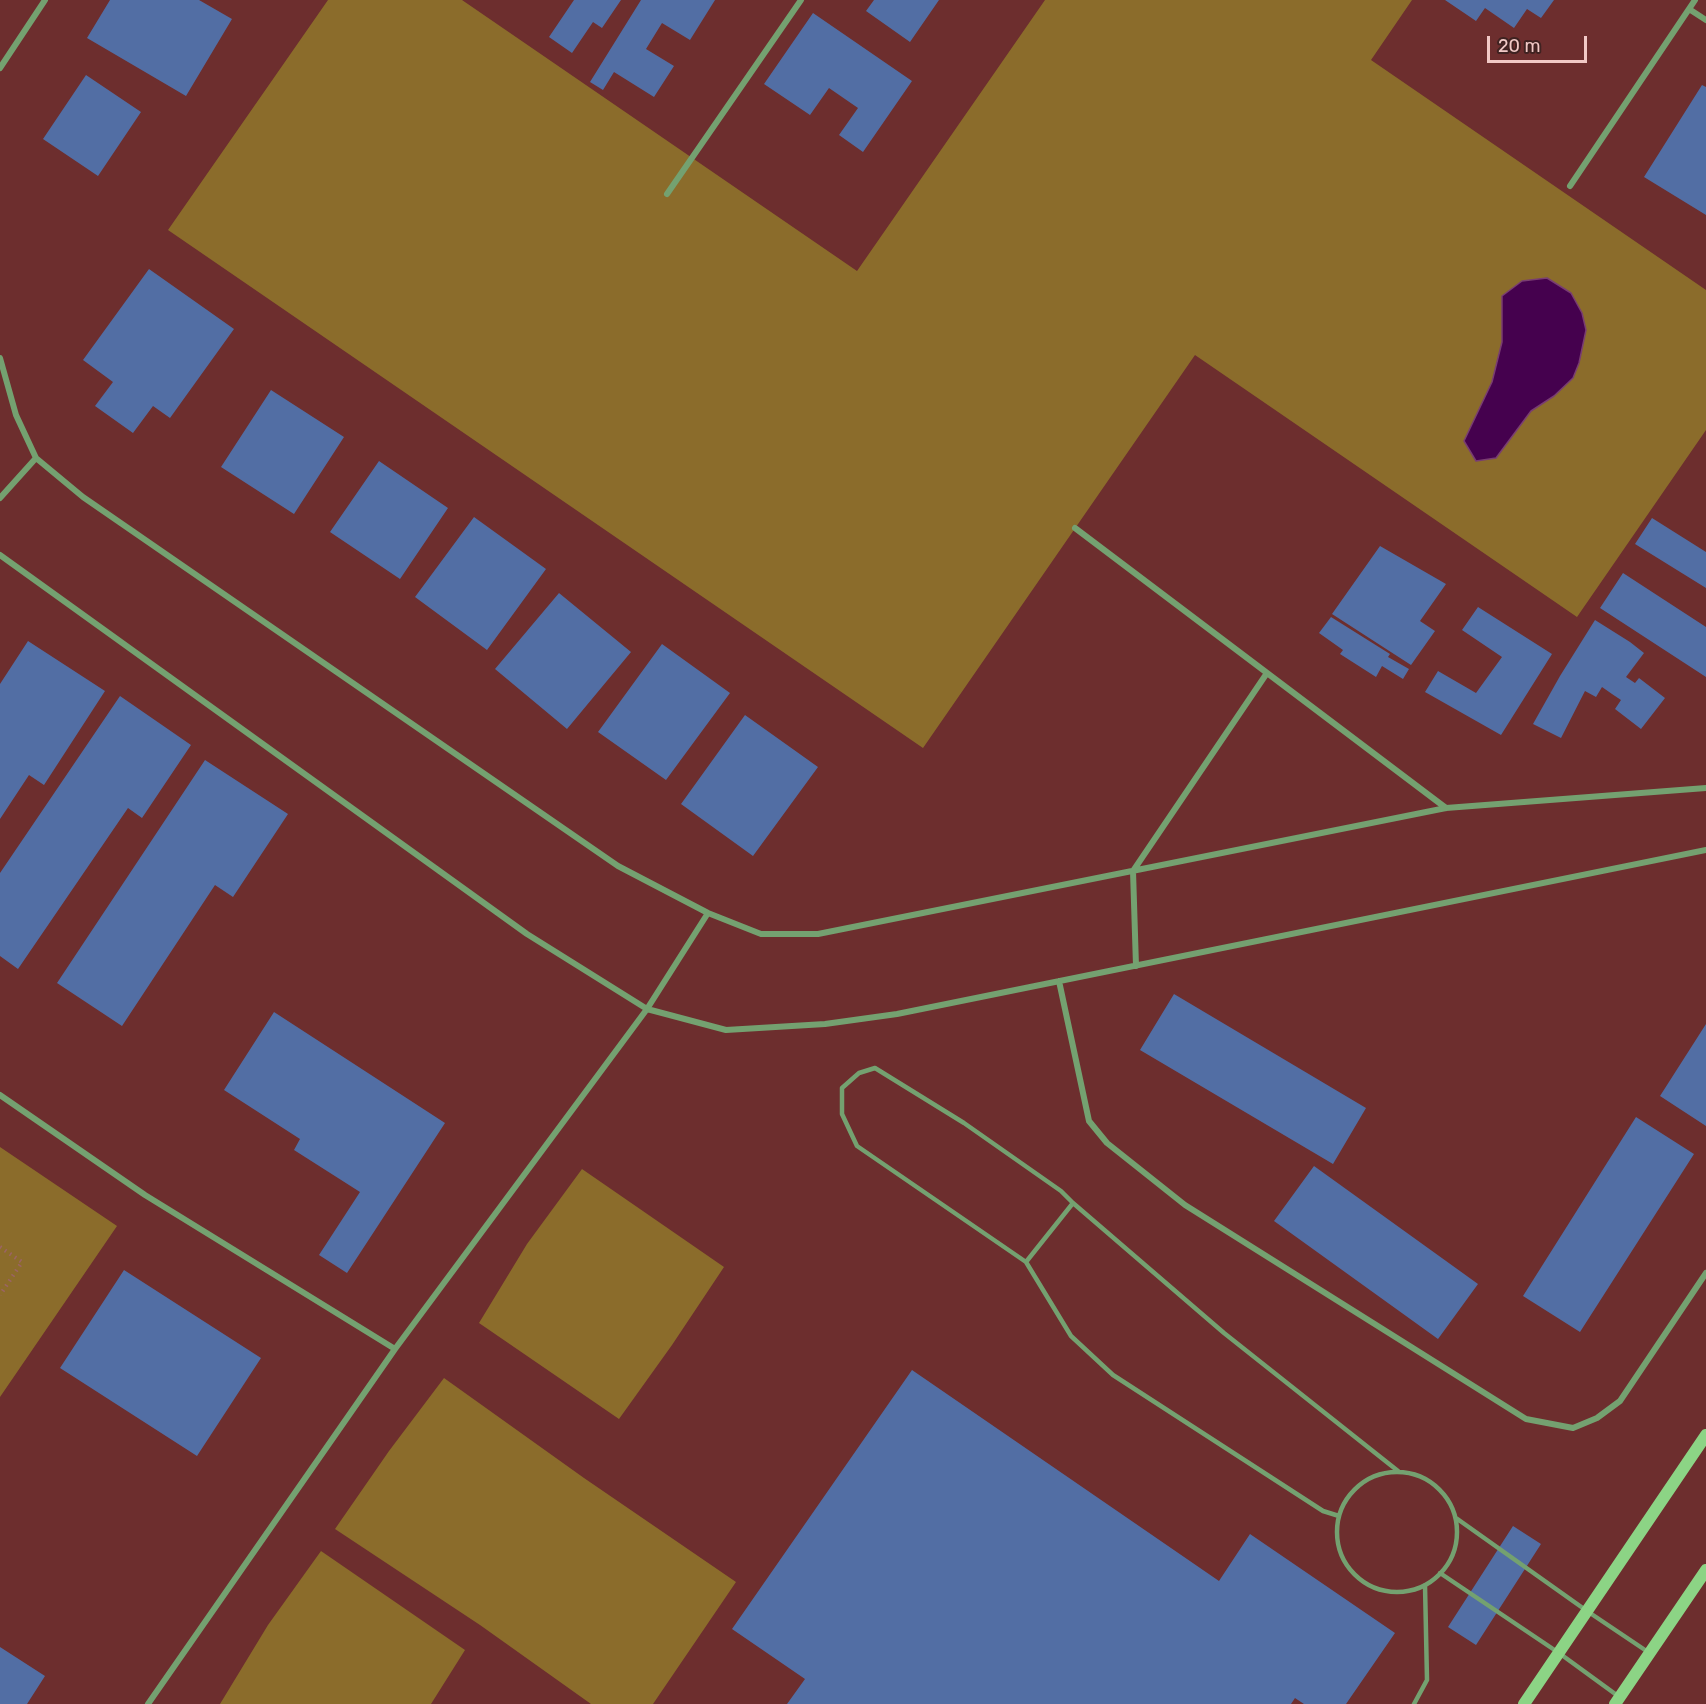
<!DOCTYPE html>
<style>
body{margin:0}
#map{position:relative;width:1706px;height:1704px;overflow:hidden;background:#6d2e2e;font-family:Rubik,sans-serif}
canvas{display:block}
.scale{position:absolute;left:1487px;top:36px;width:100px;height:27px;box-sizing:border-box;border:3px solid #f1c9c6;border-top:0;padding-left:8px;font-size:18px;line-height:21px;white-space:nowrap;color:#f1c9c6;-webkit-text-stroke:4px #3f2221;paint-order:stroke}
</style>
<div id="map">
<canvas width="1706" height="1704"></canvas>
<div class="scale">20 m</div>
</div>
<script>
const c = document.querySelector('canvas').getContext('2d');
c.lineJoin = 'round';
function fill(path, color) { c.fillStyle = color; c.fill(path, 'evenodd'); }
const poly = rows => new Path2D(rows.map(r => 'M' + r).join(''));
function trace(path, color, width, dash) { c.strokeStyle = color; c.lineWidth = width; c.lineCap = dash ? 'butt' : 'round'; c.setLineDash(dash || []); c.stroke(path); }
fill(poly([
 [328,0,462,0,857,271,1045,0,1412,0,1371,60,1706,290,1706,430,1577,617,1195,355,923,748,168,230],
 [0,1147,117,1226,0,1397],
 [582,1169,724,1267,672,1345,619,1419,479,1323,527,1244],
 [444,1378,584,1478,736,1582,653,1704,591,1704,480,1625,335,1529,389,1451],
 [321,1551,465,1650,431,1704,220,1704,268,1625]
]), '#8b6c2b');
const water = poly([
 [1547,278,1571,293,1582,313,1586,330,1579,363,1573,378,1554,396,1531,411,1496,458,1476,461,1464,441,1492,382,1502,342,1502,296,1522,281,1547,278]
]);
fill(water, '#45014e');
trace(water, '#793d72', 1.5);
fill(poly([
 [110,0,199,0,232,19,186,96,87,38],
 [574,0,621,0,602,28,593,22,572,53,549,37],
 [641,0,715,0,690,40,662,23,646,49,674,66,654,97,614,72,603,90,590,82],
 [874,0,939,0,910,42,866,11],
 [1445,0,1554,0,1541,18,1527,9,1514,28,1485,8,1476,21],
 [813,13,912,81,863,152,839,135,858,108,829,88,810,115,764,84],
 [86,75,141,112,98,176,43,139],
 [1702,85,1706,87,1706,215,1644,177],
 [149,269,234,329,170,418,153,406,133,433,95,406,113,382,83,360],
 [271,390,344,437,294,514,221,467],
 [379,461,448,508,400,579,330,532],
 [474,517,546,569,487,650,415,597],
 [1652,518,1706,552,1706,588,1635,544],
 [1380,546,1446,584,1420,621,1435,631,1411,665,1332,614],
 [1623,573,1706,627,1706,677,1600,608],
 [559,593,631,652,567,729,495,669],
 [1478,607,1552,654,1501,735,1425,692,1438,671,1476,693,1502,657,1462,630],
 [1331,617,1390,654,1388,657,1409,669,1403,679,1382,666,1376,677,1340,654,1343,650,1319,633],
 [1595,620,1630,642,1644,653,1626,677,1635,683,1639,678,1665,698,1641,729,1615,709,1621,700,1612,694,1602,687,1596,697,1585,691,1561,738,1533,724,1560,676],
 [28,641,105,691,44,785,29,775,0,819,0,684],
 [662,644,730,693,666,780,598,732],
 [120,696,191,745,142,818,128,808,18,969,0,956,0,873],
 [745,715,818,767,753,856,681,804],
 [205,760,288,814,233,897,215,885,122,1026,57,983],
 [1174,994,1366,1108,1333,1164,1140,1050],
 [274,1012,445,1123,347,1273,319,1255,360,1192,294,1150,300,1139,224,1090],
 [1706,1024,1706,1126,1660,1096],
 [1636,1117,1694,1154,1580,1332,1523,1296],
 [1314,1166,1478,1284,1438,1339,1274,1221],
 [124,1270,261,1358,197,1456,60,1368],
 [912,1370,1219,1581,1250,1534,1395,1633,1346,1704,1304,1704,1295,1698,1291,1704,787,1704,805,1679,732,1629],
 [1513,1526,1541,1544,1476,1645,1448,1627],
 [0,1647,45,1676,27,1704,0,1704]
]), '#526ea4');
trace(poly([
 [0,1247,22,1262,0,1295]
]), '#9b6463', 4, [1.5, 4.5]);
trace(poly([
 [1026,1262,1073,1203],
 '1337 1532a60 60 0 1 1 120 0a60 60 0 1 1-120 0Z',
 [1339,1516,1323,1511,1113,1375,1071,1336,1026,1262,857,1146,842,1114,842,1088,859,1073,875,1068,964,1123,1061,1191,1073,1203,1224,1333,1398,1471],
 [1456,1518,1587,1611,1648,1652],
 [1440,1573,1559,1653,1618,1696],
 [1414,1704,1427,1680,1425,1585]
]), '#74a170', 4.5);
trace(poly([
 [1689,9,1706,20],
 [0,68,45,0],
 [1570,186,1695,0],
 [667,194,801,0],
 [0,358,16,415,36,458,83,497,618,866,708,913,761,934,818,934,1446,808,1706,788],
 [0,498,36,458],
 [1075,528,1446,808],
 [0,555,527,934,647,1009,726,1030,825,1024,897,1014,1706,850],
 [1136,966,1133,871,1267,673],
 [1059,981,1089,1121,1107,1143,1185,1205,1526,1419,1573,1428,1597,1418,1620,1401,1706,1273],
 [0,1095,145,1195,395,1349],
 [148,1704,395,1349,647,1009,708,913]
]), '#74a170', 6);
trace(poly([
 [1524,1704,1706,1435],
 [1615,1704,1706,1570]
]), '#8cd485', 12);
</script>
